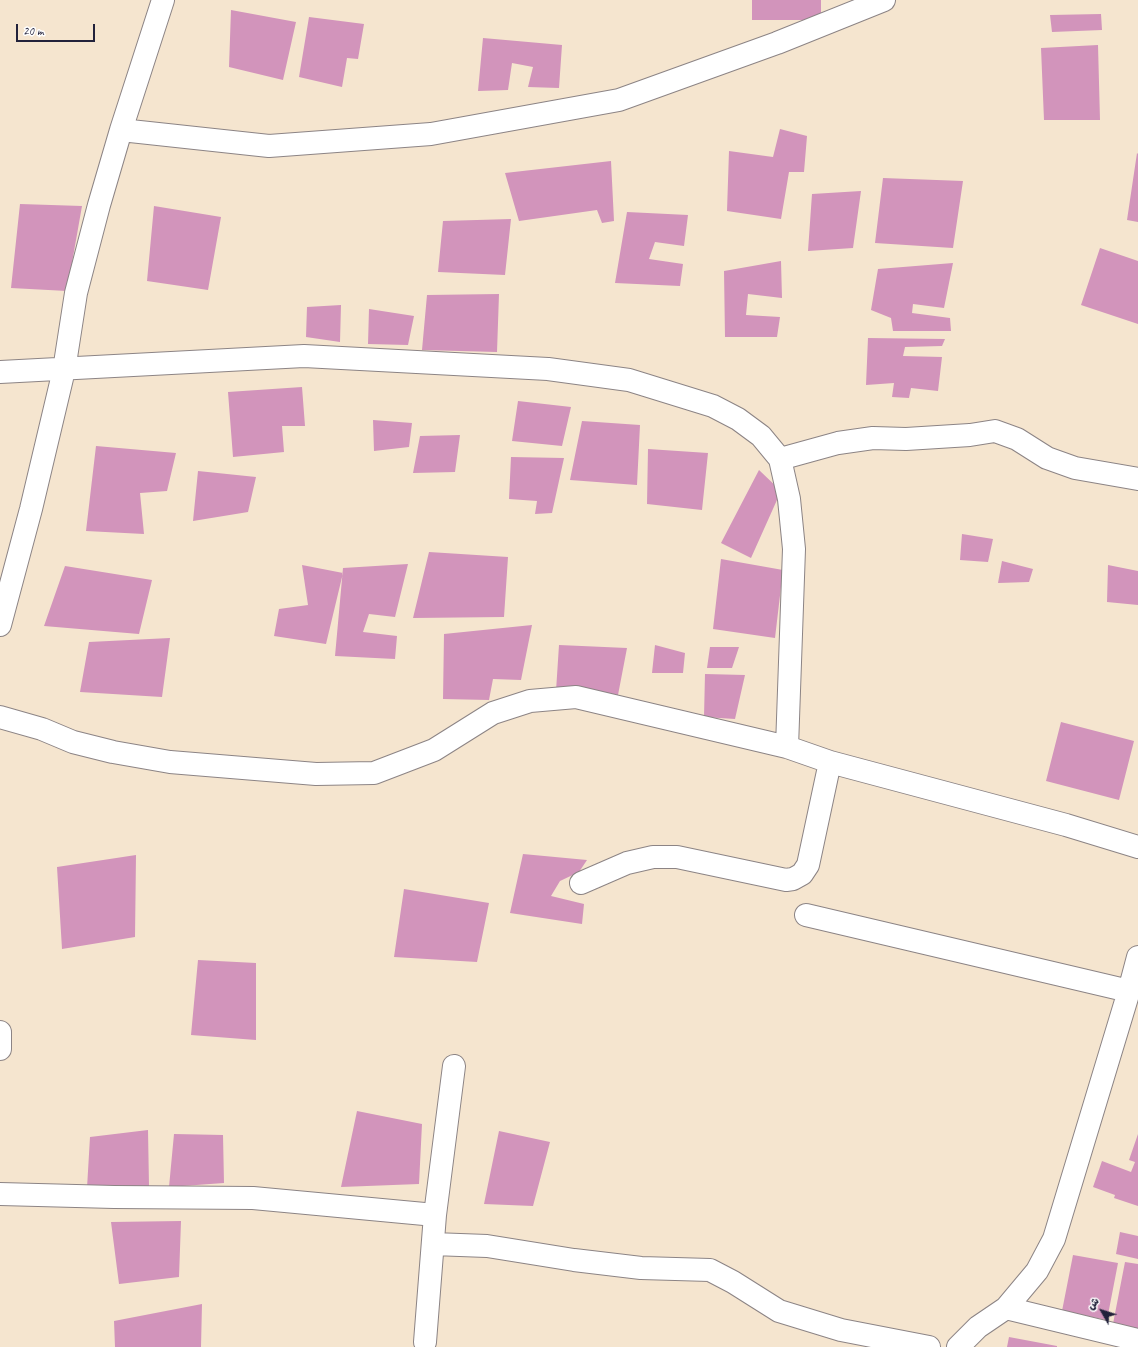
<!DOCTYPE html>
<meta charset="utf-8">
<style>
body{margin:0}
#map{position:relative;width:1138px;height:1347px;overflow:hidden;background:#f5e5cf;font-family:Caveat,"Playpen Sans Arabic",sans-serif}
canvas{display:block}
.north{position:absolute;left:1082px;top:1291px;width:40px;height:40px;-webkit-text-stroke:3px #fff;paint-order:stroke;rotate:309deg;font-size:11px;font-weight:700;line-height:16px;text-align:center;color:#22223b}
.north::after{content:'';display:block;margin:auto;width:14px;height:18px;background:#22223b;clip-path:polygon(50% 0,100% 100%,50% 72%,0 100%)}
.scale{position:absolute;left:16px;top:24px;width:79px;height:18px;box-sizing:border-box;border:2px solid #22223b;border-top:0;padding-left:5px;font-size:12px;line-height:14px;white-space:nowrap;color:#22223b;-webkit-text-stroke:3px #fff;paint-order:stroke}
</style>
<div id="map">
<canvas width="1138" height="1347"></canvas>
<div class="north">ش</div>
<div class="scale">20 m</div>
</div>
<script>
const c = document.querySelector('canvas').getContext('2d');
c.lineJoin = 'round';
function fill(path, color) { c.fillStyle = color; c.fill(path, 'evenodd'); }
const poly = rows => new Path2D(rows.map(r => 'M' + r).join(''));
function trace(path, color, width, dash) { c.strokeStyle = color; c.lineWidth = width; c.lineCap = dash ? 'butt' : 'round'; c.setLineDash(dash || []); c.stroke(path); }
fill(poly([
 [752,0,821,0,821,20,752,20],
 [231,10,296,22,283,80,229,67],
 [1101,14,1102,30,1052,32,1050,15],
 [309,17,364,24,358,59,347,58,342,87,299,77],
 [483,38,562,45,559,88,528,87,533,67,512,63,508,90,478,91],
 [1098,45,1100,120,1044,120,1041,48],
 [780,129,807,136,804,172,789,172,781,219,727,211,729,151,773,157],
 [1137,153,1138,154,1138,222,1127,220],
 [611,161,614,221,602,223,597,210,519,221,505,173],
 [883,178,963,181,953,248,875,243],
 [861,191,853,248,808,251,812,194],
 [20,204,82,206,67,291,11,288],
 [154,206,221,217,208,290,147,281],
 [627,212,688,215,684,246,655,242,649,259,683,264,680,286,615,283],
 [511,219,505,275,438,272,443,221],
 [1100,248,1138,261,1138,324,1081,305],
 [781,261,782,298,748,294,746,315,780,317,777,337,725,337,724,271],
 [953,263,944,308,913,304,912,313,950,318,951,331,893,331,891,318,871,310,878,269],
 [499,294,497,352,422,350,427,295],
 [341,305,340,342,306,337,307,307],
 [369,309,414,316,408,345,368,344],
 [868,338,945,339,942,346,905,347,903,356,942,357,938,391,911,388,909,398,892,397,894,383,866,385],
 [302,387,305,426,282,426,284,452,233,457,228,392],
 [518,401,571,407,562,446,512,441],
 [373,420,412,423,409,447,374,451],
 [582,421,640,425,637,485,570,480],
 [460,435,455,472,413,473,420,436],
 [96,446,176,453,167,491,140,493,144,534,86,531],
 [648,449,708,453,702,510,647,504],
 [511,457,564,458,552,513,535,514,537,501,509,499],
 [759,470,781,491,751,558,721,543],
 [198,471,256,477,248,512,193,521],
 [962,534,993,539,988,562,960,560],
 [429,552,508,557,504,617,413,618],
 [721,559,783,570,775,638,713,629],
 [1002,561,1033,569,1029,582,998,583],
 [408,564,395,617,369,614,363,632,397,636,395,659,335,656,343,568],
 [302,565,343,573,326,644,274,636,279,609,308,605],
 [1108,565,1138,571,1138,605,1107,602],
 [65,566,152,580,139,634,44,626],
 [532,625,521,680,493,679,489,700,443,699,444,634],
 [170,638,162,697,80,692,89,642],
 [559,645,627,648,618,695,556,691],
 [655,645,685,653,683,673,652,673],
 [710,647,739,647,732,668,707,668],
 [705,674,745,675,735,719,704,717],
 [1061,722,1134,741,1119,800,1046,781],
 [523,854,587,860,579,872,560,881,551,896,584,904,582,924,510,913],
 [136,855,135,937,62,949,57,867],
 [404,889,489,903,477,962,394,957],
 [198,960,256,963,256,1040,191,1035],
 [357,1111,422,1124,419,1184,341,1187],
 [148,1130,149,1186,87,1188,90,1137],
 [499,1131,550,1142,533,1206,484,1204],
 [174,1134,223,1135,224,1183,169,1187],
 [1138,1134,1138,1206,1114,1198,1115,1195,1093,1187,1102,1161,1131,1172,1135,1162,1129,1160],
 [181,1221,179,1277,119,1284,111,1222],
 [1120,1232,1138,1236,1138,1259,1116,1254],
 [1073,1255,1118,1263,1107,1320,1062,1311],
 [1125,1262,1138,1264,1138,1334,1112,1329],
 [202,1304,201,1347,115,1347,114,1321],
 [1009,1337,1057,1346,1057,1347,1007,1347]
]), '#d294bb');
const street = poly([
 [121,130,269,146,431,134,619,100,777,43,884,0],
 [0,372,304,356,548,369,629,380,713,406,738,419,761,436,780,459,789,499,794,549,787,747],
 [780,459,838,443,873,438,906,439,970,435,995,431,1017,439,1047,458,1075,468,1138,479],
 [0,625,31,509,64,370,76,293,99,205,121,130,163,0],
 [0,717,42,729,73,742,113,752,170,762,316,774,374,773,434,750,493,713,530,701,576,697,787,747,830,762,1066,825,1138,847],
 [581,883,627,863,653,857,677,857,786,880,793,879,802,874,808,865,830,762],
 [806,915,1129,991],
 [0,1032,0,1049],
 [0,1194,114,1197,253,1198,435,1215,425,1342],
 [435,1215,454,1066],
 [433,1244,487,1246,574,1260,641,1268,710,1270,733,1282,779,1311,841,1330,929,1347],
 [1006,1308,1138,1340],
 [958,1347,978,1327,1006,1308,1037,1271,1054,1239,1129,991,1138,957]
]);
trace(street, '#8c8485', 24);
trace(street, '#fff', 22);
</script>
